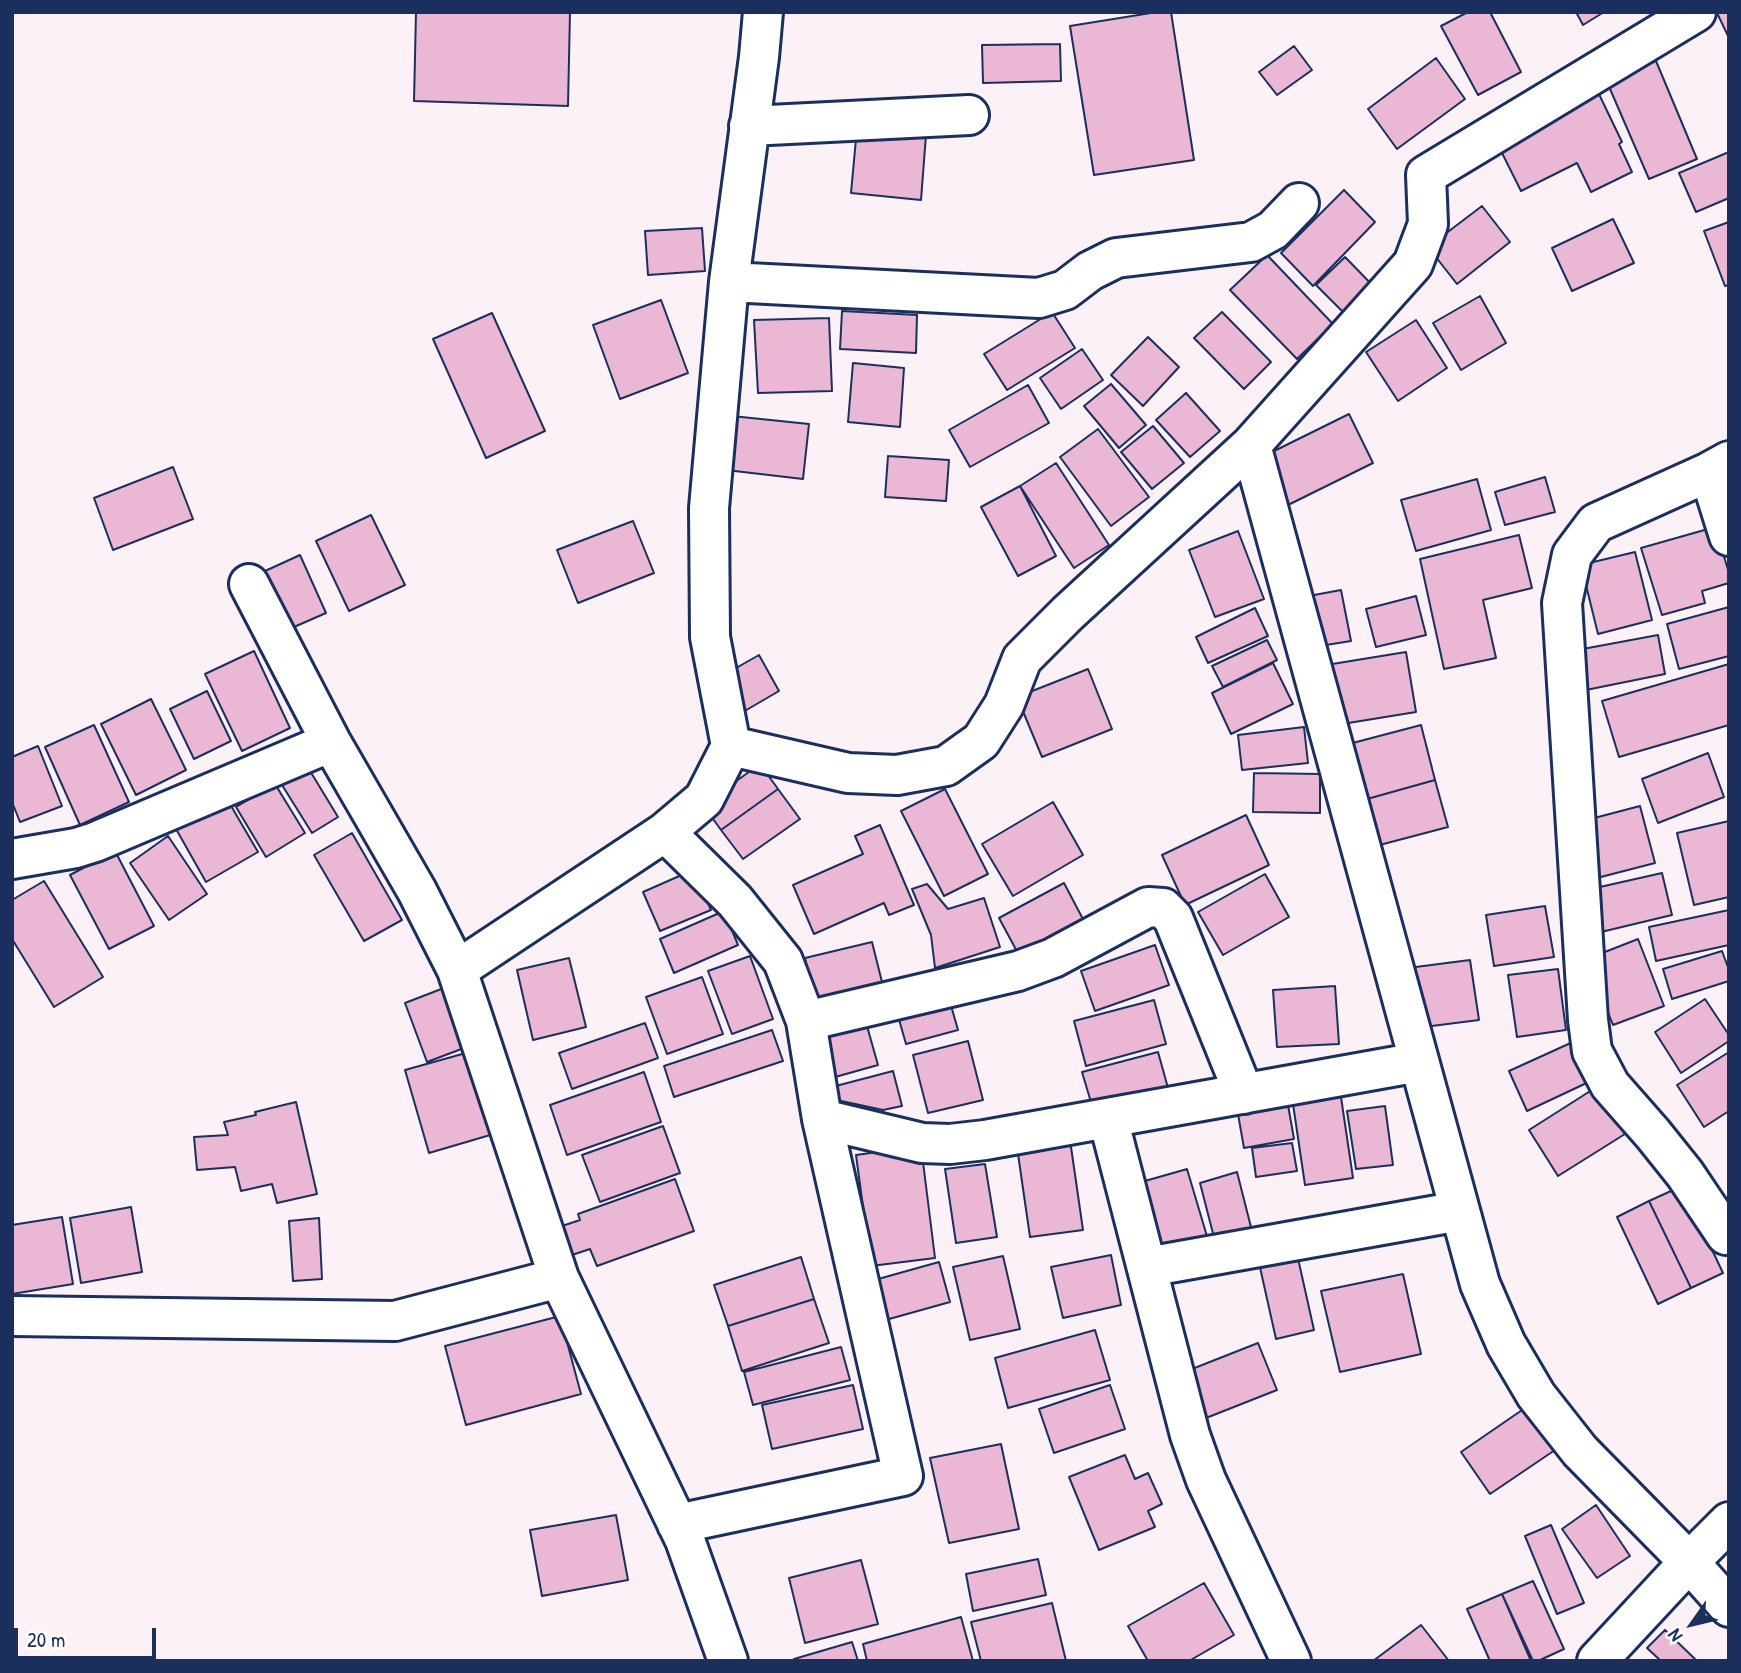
<!DOCTYPE html>
<style>
body{margin:0}
#map{position:relative;width:1741px;height:1673px;overflow:hidden;background:#fbf1f7;font-family:"Patrick Hand",sans-serif}
canvas{display:block}
.frame{position:absolute;inset:0;border:14px solid #1b2f5e;pointer-events:none}
.north{position:absolute;left:1657px;top:1589px;width:70px;height:70px;-webkit-text-stroke:5px #fff;paint-order:stroke;rotate:236deg;font-size:19px;font-weight:700;line-height:28px;text-align:center;color:#1b2f5e}
.north::after{content:'';display:block;margin:auto;width:24px;height:32px;background:#1b2f5e;clip-path:polygon(50% 0,100% 100%,50% 72%,0 100%)}
.scale{position:absolute;left:14px;top:1628px;width:142px;height:32px;box-sizing:border-box;border:4px solid #1b2f5e;border-top:0;padding-left:9px;font-size:21px;line-height:24px;white-space:nowrap;color:#1b2f5e;-webkit-text-stroke:5px #fff;paint-order:stroke}
</style>
<div id="map">
<canvas width="1741" height="1673"></canvas>
<div class="frame"></div>
<div class="north">N</div>
<div class="scale">20 m</div>
</div>
<script>
const c = document.querySelector('canvas').getContext('2d');
c.lineJoin = 'round';
function fill(path, color) { c.fillStyle = color; c.fill(path, 'evenodd'); }
const poly = rows => new Path2D(rows.map(r => 'M' + r).join(''));
function trace(path, color, width, dash) { c.strokeStyle = color; c.lineWidth = width; c.lineCap = dash ? 'butt' : 'round'; c.setLineDash(dash || []); c.stroke(path); }
const building = poly([
 [416,12,570,12,568,106,414,101,416,12],
 [1157,12,1171,12,1194,160,1094,175,1070,26,1157,12],
 [1468,12,1490,12,1521,72,1478,95,1441,26,1468,12],
 [1576,12,1604,12,1583,25,1576,12],
 [1719,12,1729,12,1729,38,1717,13,1719,12],
 [1060,44,1061,81,983,83,982,45,1060,44],
 [1294,46,1312,70,1277,95,1259,72,1294,46],
 [1436,58,1465,99,1397,149,1368,109,1436,58],
 [1656,61,1697,159,1649,179,1607,82,1656,61],
 [1597,90,1622,142,1619,144,1632,172,1591,192,1577,163,1521,191,1495,139,1597,90],
 [857,128,926,135,921,200,851,193,857,128],
 [1729,152,1729,198,1696,212,1679,173,1729,152],
 [1344,190,1375,222,1313,286,1281,253,1344,190],
 [1482,206,1510,242,1457,284,1428,247,1482,206],
 [1613,219,1634,263,1572,291,1552,248,1613,219],
 [1729,222,1729,285,1725,286,1704,231,1729,222],
 [702,228,705,271,648,275,645,231,702,228],
 [1267,255,1333,324,1297,359,1230,290,1267,255],
 [1345,257,1381,294,1353,322,1316,285,1345,257],
 [1480,296,1506,343,1461,370,1433,323,1480,296],
 [661,300,688,373,620,399,593,325,661,300],
 [842,311,917,315,916,353,840,349,842,311],
 [1052,312,1075,348,1007,390,984,354,1052,312],
 [1222,312,1271,362,1244,389,1194,338,1222,312],
 [492,313,545,431,486,458,433,339,492,313],
 [829,318,832,391,758,393,754,320,829,318],
 [1416,320,1447,368,1398,401,1366,352,1416,320],
 [1148,337,1179,367,1143,406,1111,375,1148,337],
 [1082,349,1103,380,1061,409,1040,378,1082,349],
 [853,363,904,368,900,427,848,422,853,363],
 [1111,384,1146,425,1119,448,1084,406,1111,384],
 [1028,385,1049,423,970,467,949,430,1028,385],
 [1186,393,1220,431,1190,457,1156,420,1186,393],
 [1349,414,1373,463,1286,506,1262,457,1349,414],
 [732,416,809,424,803,479,726,470,732,416],
 [1153,426,1184,463,1152,489,1121,452,1153,426],
 [1098,429,1149,497,1111,526,1060,457,1098,429],
 [888,456,949,460,946,501,885,497,888,456],
 [1056,463,1109,545,1074,568,1020,486,1056,463],
 [173,467,193,519,113,550,94,498,173,467],
 [1545,477,1555,512,1505,525,1495,492,1545,477],
 [1477,479,1491,530,1416,551,1401,500,1477,479],
 [1020,486,1056,556,1018,576,981,507,1020,486],
 [371,515,405,585,349,611,316,541,371,515],
 [633,521,654,573,578,603,557,550,633,521],
 [1715,527,1729,573,1729,583,1702,591,1705,603,1662,615,1641,548,1715,527],
 [1238,531,1264,599,1215,617,1189,550,1238,531],
 [1519,535,1532,588,1483,600,1496,658,1444,669,1420,559,1519,535],
 [1635,552,1652,620,1598,634,1581,565,1635,552],
 [300,555,326,613,278,634,252,577,300,555],
 [1341,590,1351,641,1307,648,1298,598,1341,590],
 [1416,596,1426,635,1376,647,1366,609,1416,596],
 [1729,607,1729,656,1679,669,1667,624,1729,607],
 [1255,608,1268,636,1208,663,1196,637,1255,608],
 [1658,635,1665,674,1581,691,1572,651,1658,635],
 [1267,640,1277,660,1223,687,1212,666,1267,640],
 [254,651,290,728,242,751,205,674,254,651],
 [1406,652,1416,712,1330,726,1320,666,1406,652],
 [759,655,779,691,743,712,722,676,759,655],
 [1273,663,1293,704,1231,734,1212,693,1273,663],
 [1729,664,1729,725,1619,757,1602,701,1729,664],
 [1088,669,1112,729,1042,757,1017,697,1088,669],
 [207,691,231,741,194,759,170,709,207,691],
 [151,699,186,770,136,795,101,724,151,699],
 [94,725,129,802,80,825,45,747,94,725],
 [1421,725,1435,780,1360,801,1345,745,1421,725],
 [1304,727,1308,763,1242,770,1238,735,1304,727],
 [38,746,62,806,20,822,12,802,12,757,38,746],
 [1708,753,1724,797,1658,823,1642,779,1708,753],
 [304,761,338,817,312,833,277,777,304,761],
 [760,764,778,789,721,830,703,805,760,764],
 [1254,773,1320,774,1320,813,1253,812,1254,773],
 [1435,780,1448,827,1372,847,1360,801,1435,780],
 [275,784,305,833,266,857,236,807,275,784],
 [778,789,800,819,743,859,721,830,778,789],
 [945,789,988,874,944,896,901,811,945,789],
 [227,799,258,852,206,882,176,829,227,799],
 [1053,802,1083,855,1013,896,982,844,1053,802],
 [1640,806,1655,863,1593,879,1579,822,1640,806],
 [1246,815,1269,865,1185,905,1162,855,1246,815],
 [1729,821,1729,897,1694,905,1677,833,1729,821],
 [880,825,914,905,889,915,884,903,814,934,793,885,863,854,855,836,880,825],
 [352,833,402,920,364,941,314,855,352,833],
 [168,836,207,894,169,920,130,863,168,836],
 [115,851,154,926,109,949,70,875,115,851],
 [693,870,711,910,660,931,643,892,693,870],
 [1662,873,1672,915,1601,932,1591,889,1662,873],
 [1265,874,1289,917,1223,955,1198,912,1265,874],
 [44,881,103,977,54,1007,12,939,12,900,44,881],
 [1064,883,1085,923,1020,957,999,918,1064,883],
 [927,884,948,909,984,898,1000,947,935,968,931,935,912,889,927,884],
 [1545,906,1554,957,1494,966,1486,915,1545,906],
 [1729,910,1729,945,1656,961,1649,927,1729,910],
 [724,911,738,945,674,973,660,939,724,911],
 [1638,939,1664,1006,1613,1025,1587,959,1638,939],
 [872,942,883,986,814,1002,805,958,872,942],
 [1155,945,1169,985,1095,1011,1081,971,1155,945],
 [1722,951,1729,970,1729,981,1672,999,1663,969,1722,951],
 [750,956,773,1019,732,1034,708,971,750,956],
 [569,958,586,1027,533,1040,517,970,569,958],
 [1470,960,1479,1020,1416,1028,1408,968,1470,960],
 [1558,969,1566,1030,1517,1037,1508,975,1558,969],
 [702,977,723,1034,667,1054,646,997,702,977],
 [449,986,472,1045,427,1062,405,1003,449,986],
 [1335,986,1339,1044,1277,1047,1273,990,1335,986],
 [948,995,958,1030,906,1044,896,1009,948,995],
 [1705,999,1729,1035,1729,1041,1681,1073,1655,1032,1705,999],
 [1154,1000,1166,1044,1086,1066,1074,1021,1154,1000],
 [863,1012,878,1065,828,1079,813,1026,863,1012],
 [645,1023,658,1058,572,1089,559,1053,645,1023],
 [772,1030,783,1061,674,1097,664,1066,772,1030],
 [968,1041,983,1100,928,1113,913,1055,968,1041],
 [1575,1041,1593,1080,1527,1111,1509,1071,1575,1041],
 [473,1051,497,1133,429,1153,405,1070,473,1051],
 [1158,1052,1168,1088,1093,1109,1082,1072,1158,1052],
 [1729,1052,1729,1111,1704,1127,1677,1085,1729,1052],
 [893,1071,902,1106,883,1110,832,1099,832,1087,893,1071],
 [644,1072,661,1122,567,1155,550,1105,644,1072],
 [1285,1088,1294,1139,1244,1148,1235,1097,1285,1088],
 [1595,1088,1625,1134,1558,1176,1529,1130,1595,1088],
 [1341,1097,1353,1178,1305,1185,1293,1104,1341,1097],
 [296,1102,317,1194,277,1203,272,1184,241,1191,235,1167,197,1170,194,1137,228,1135,224,1122,256,1115,255,1112,296,1102],
 [1385,1106,1393,1165,1356,1169,1347,1111,1385,1106],
 [663,1126,680,1173,600,1202,582,1155,663,1126],
 [1069,1133,1083,1230,1030,1237,1016,1140,1069,1133],
 [1292,1143,1297,1171,1256,1177,1252,1148,1292,1143],
 [921,1146,935,1258,871,1266,856,1155,921,1146],
 [985,1164,997,1237,956,1243,945,1169,985,1164],
 [1187,1169,1209,1243,1152,1258,1131,1185,1187,1169],
 [1237,1172,1253,1235,1216,1245,1200,1183,1237,1172],
 [675,1179,694,1231,597,1266,590,1249,572,1255,562,1226,580,1220,578,1214,675,1179],
 [1682,1186,1723,1273,1691,1288,1649,1201,1682,1186],
 [1649,1201,1691,1288,1658,1304,1617,1217,1649,1201],
 [131,1207,142,1272,81,1283,70,1218,131,1207],
 [62,1217,73,1284,12,1294,12,1225,62,1217],
 [319,1218,322,1279,293,1281,289,1221,319,1218],
 [1295,1245,1314,1330,1276,1339,1257,1254,1295,1245],
 [1111,1255,1121,1305,1063,1318,1051,1267,1111,1255],
 [1003,1256,1020,1329,970,1340,953,1267,1003,1256],
 [801,1257,814,1299,728,1326,714,1285,801,1257],
 [939,1262,950,1302,882,1321,871,1281,939,1262],
 [1403,1274,1421,1354,1340,1372,1321,1291,1403,1274],
 [814,1299,829,1343,742,1371,728,1326,814,1299],
 [560,1316,581,1394,466,1425,445,1346,560,1316],
 [1095,1330,1110,1380,1008,1408,995,1358,1095,1330],
 [1258,1343,1277,1390,1206,1418,1187,1371,1258,1343],
 [841,1347,850,1380,753,1405,744,1372,841,1347],
 [853,1385,863,1429,772,1449,762,1405,853,1385],
 [1110,1385,1125,1429,1054,1453,1039,1409,1110,1385],
 [1525,1408,1555,1450,1490,1494,1461,1452,1525,1408],
 [1001,1444,1019,1529,949,1543,930,1458,1001,1444],
 [1125,1455,1135,1479,1148,1473,1162,1504,1148,1511,1155,1527,1099,1550,1069,1477,1125,1455],
 [1596,1505,1630,1556,1597,1578,1562,1529,1596,1505],
 [616,1515,628,1580,542,1596,530,1530,616,1515],
 [1551,1525,1584,1603,1557,1614,1525,1536,1551,1525],
 [1038,1559,1046,1595,973,1611,966,1574,1038,1559],
 [861,1560,878,1624,805,1643,789,1578,861,1560],
 [1533,1581,1564,1649,1538,1661,1533,1661,1502,1594,1533,1581],
 [1204,1583,1234,1635,1189,1661,1148,1661,1128,1626,1204,1583],
 [1502,1594,1531,1661,1490,1661,1467,1609,1502,1594],
 [1052,1603,1066,1661,981,1661,971,1622,1052,1603],
 [961,1617,973,1661,867,1661,863,1644,961,1617],
 [1421,1625,1449,1661,1373,1661,1421,1625],
 [1665,1630,1697,1661,1661,1661,1647,1648,1665,1630],
 [852,1642,858,1661,794,1661,794,1659,852,1642]
]);
fill(building, '#eab7d5');
trace(building, '#1b2f5e', 2);
const minor = poly([
 [749,126,969,115],
 [729,282,1039,298,1065,290,1090,271,1116,258,1251,242,1273,230,1299,203],
 [1251,445,1480,1284,1506,1344,1536,1395,1580,1451,1689,1562,1729,1607],
 [1709,472,1729,536],
 [249,584,331,742,417,891,457,970],
 [731,746,848,773,897,775,946,766,981,741,1004,705,1022,659,1068,613,1251,445,1413,264,1428,224,1426,175,1696,12],
 [665,832,735,901,783,961,806,1021,822,1119,903,1476,677,1524],
 [12,859,76,848,95,842,331,742],
 [806,1021,1018,971,1053,958,1148,907,1163,908,1173,918,1244,1094],
 [1108,1118,1190,1435,1206,1480,1291,1661],
 [822,1119,922,1143,950,1144,985,1140,1419,1062],
 [1726,1235,1685,1174,1653,1134,1610,1085,1592,1051,1588,1020,1562,603,1572,555,1596,523,1709,472,1729,461],
 [1147,1267,1460,1211],
 [12,1316,395,1321,559,1278],
 [728,1661,685,1540,559,1278,457,970,665,832,704,799,731,746,710,637,709,508,729,282,759,57,763,12],
 [1597,1661,1689,1562,1729,1522]
]);
trace(minor, '#1b2f5e', 44);
trace(minor, '#fff', 38);
</script>
